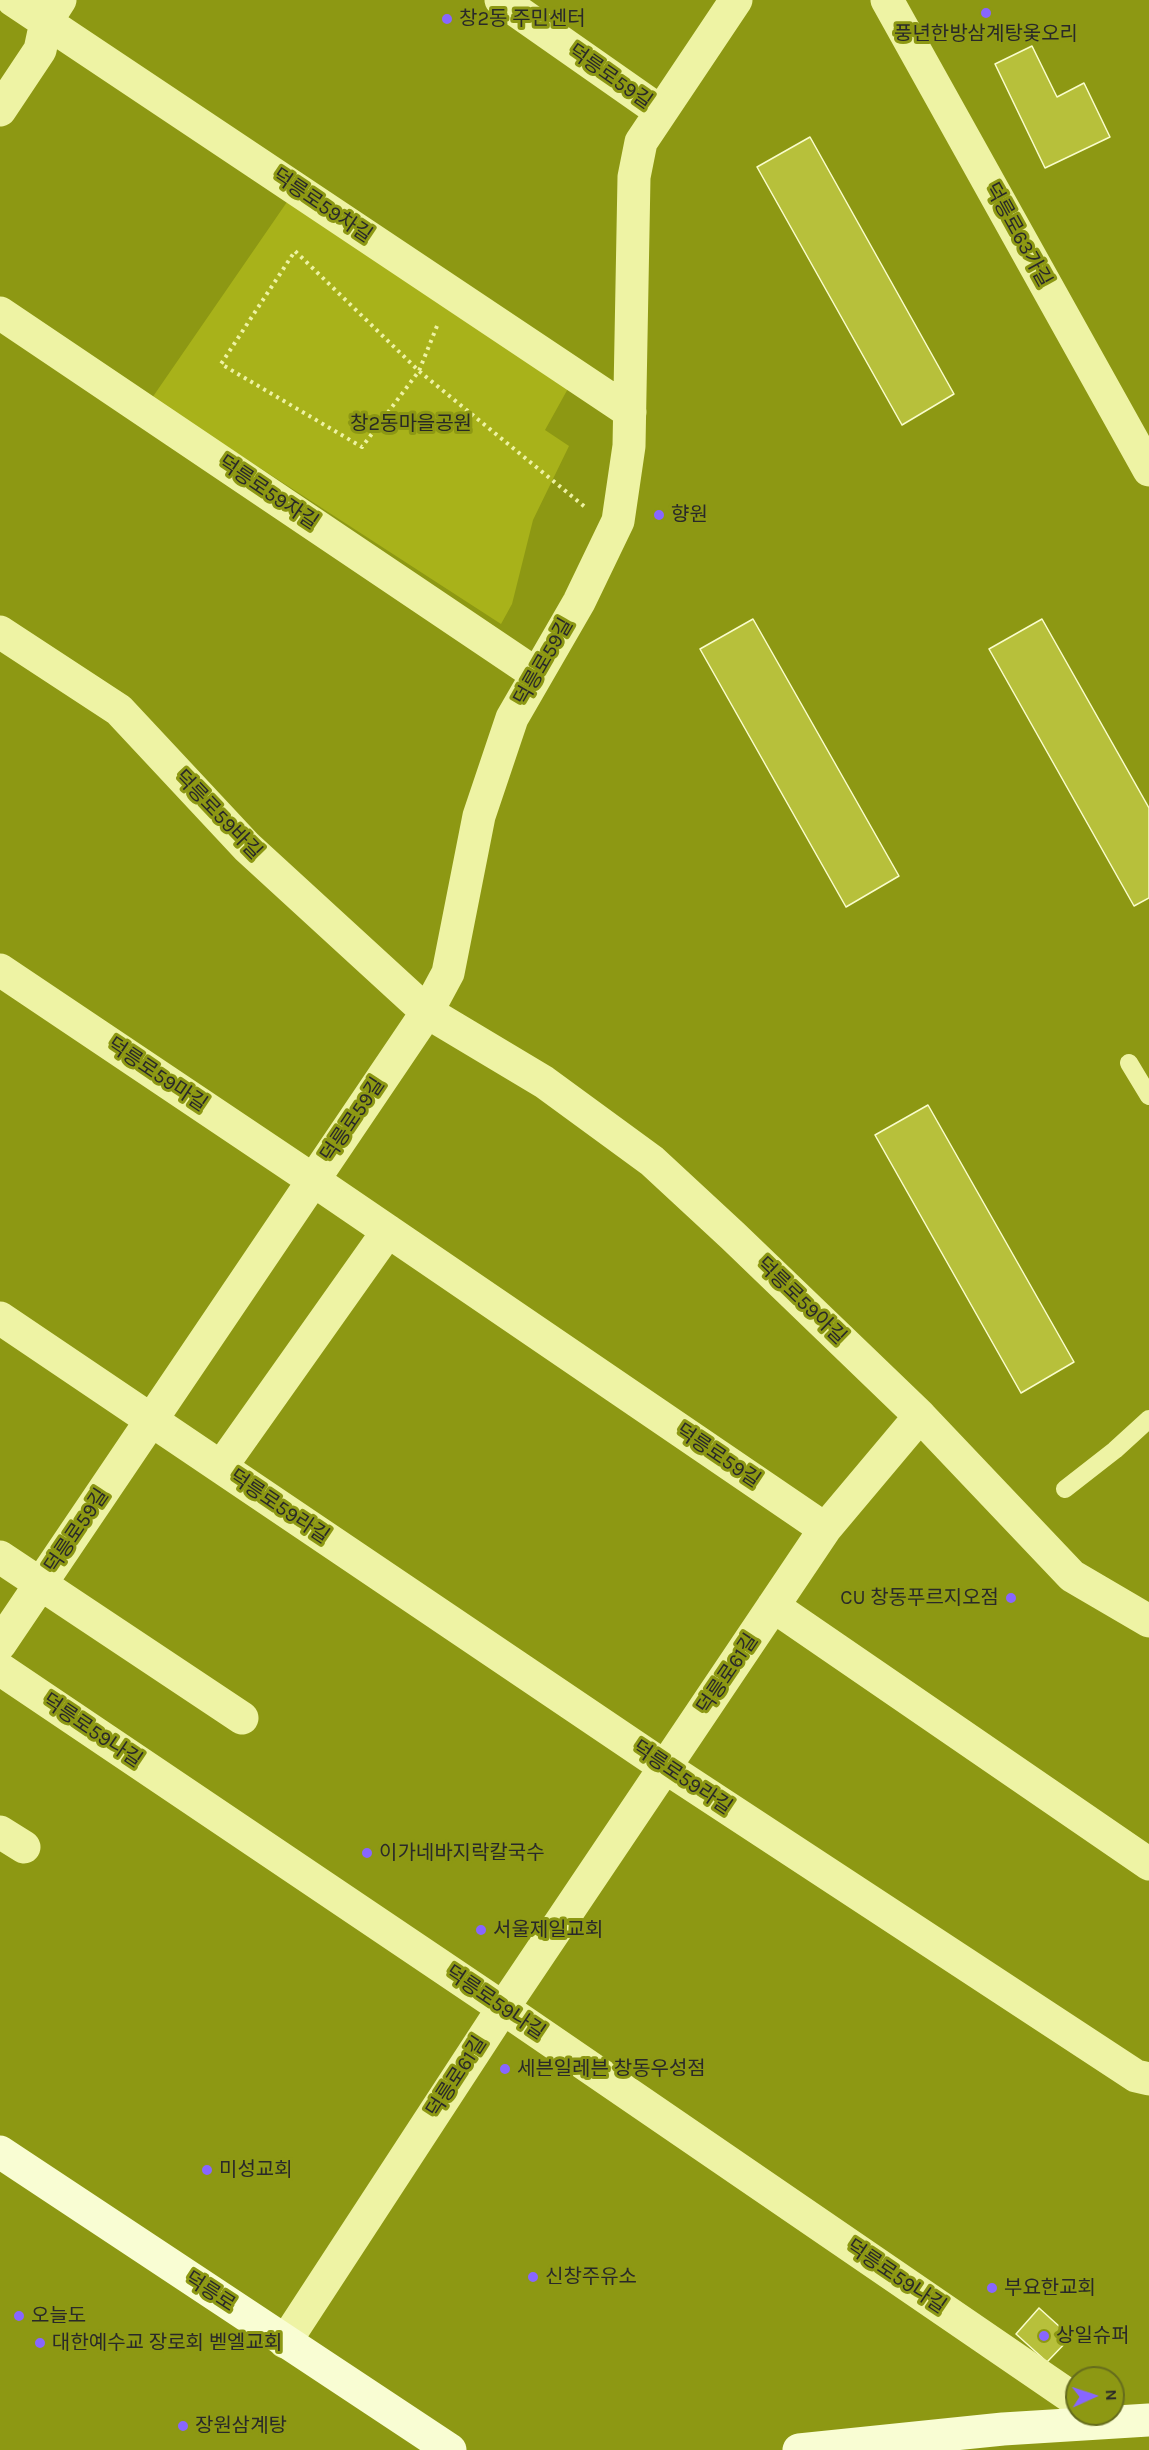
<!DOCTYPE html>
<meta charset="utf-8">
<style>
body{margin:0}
#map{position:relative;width:1149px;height:2450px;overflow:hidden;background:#8d9813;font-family:Karla,sans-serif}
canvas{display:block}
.north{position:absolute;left:1065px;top:2366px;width:60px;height:60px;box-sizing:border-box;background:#8d9813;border:2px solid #656c1c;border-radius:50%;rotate:87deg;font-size:16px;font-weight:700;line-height:24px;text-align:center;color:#292929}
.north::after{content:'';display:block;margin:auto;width:21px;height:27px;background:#86f;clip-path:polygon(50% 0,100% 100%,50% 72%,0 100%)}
</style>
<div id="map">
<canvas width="1149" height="2450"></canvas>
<div class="north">N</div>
</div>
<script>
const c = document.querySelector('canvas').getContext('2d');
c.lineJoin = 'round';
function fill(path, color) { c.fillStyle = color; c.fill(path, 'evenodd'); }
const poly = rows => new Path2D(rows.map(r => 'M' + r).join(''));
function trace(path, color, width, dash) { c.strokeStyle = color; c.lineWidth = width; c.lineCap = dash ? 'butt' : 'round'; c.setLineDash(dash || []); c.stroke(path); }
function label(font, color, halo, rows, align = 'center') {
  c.font = font + ' Karla,"Noto Sans KR",sans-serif'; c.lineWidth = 6; c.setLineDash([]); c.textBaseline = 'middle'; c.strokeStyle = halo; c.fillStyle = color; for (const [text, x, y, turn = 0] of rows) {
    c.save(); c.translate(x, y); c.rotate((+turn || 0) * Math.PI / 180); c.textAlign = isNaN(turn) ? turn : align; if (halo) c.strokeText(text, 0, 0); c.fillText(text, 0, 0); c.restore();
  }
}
fill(poly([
 [287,202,570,385,545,430,569,446,533,520,512,604,501,624,152,398]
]), '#a8b21a');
const building = poly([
 [1032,46,1057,97,1084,83,1110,137,1045,168,995,64,1032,46],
 [810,137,954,394,902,425,757,167,810,137],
 [753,619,899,876,846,907,700,649,753,619],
 [1042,619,1149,808,1149,898,1134,906,989,649,1042,619],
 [928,1105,1074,1362,1021,1393,875,1135,928,1105],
 [1039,2308,1071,2337,1047,2362,1016,2334,1039,2308]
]);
fill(building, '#b7c03b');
trace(building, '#fafdcc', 1.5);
trace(poly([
 [437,326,419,371,362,447,221,364,295,251,419,371,585,507]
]), '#eef3a4', 4, [3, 4.5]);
trace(poly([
 [1129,1063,1149,1096],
 [1065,1489,1115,1450,1149,1419]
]), '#eef3a4', 18);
trace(poly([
 [13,0,630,412],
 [501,0,661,112],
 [887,0,1149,470],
 [0,110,40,50,46,22,60,0],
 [0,313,536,674],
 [0,632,119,710,247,847,427,1012,544,1082,652,1161,733,1236,920,1416,1072,1576,1149,1621],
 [0,970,313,1180,825,1529],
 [0,1318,665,1767,1136,2076,1149,2079],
 [221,1467,388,1231],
 [0,1557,242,1718],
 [773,1606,1149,1864],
 [0,1644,427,1012,448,973,479,816,512,718,579,602,618,521,629,446,634,177,641,142,736,0],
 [0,1669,503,2008,1077,2401],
 [0,1832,24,1847],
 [285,2342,503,2008,825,1529,920,1416]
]), '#eef3a4', 33);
trace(poly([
 [0,2152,450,2450],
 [799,2450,1003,2429,1149,2420]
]), '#f9fdd3', 33);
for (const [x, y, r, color] of [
 [986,13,6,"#86f"],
 [447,19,6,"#86f"],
 [659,515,6,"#86f"],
 [1011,1598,6,"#86f"],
 [367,1853,6,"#86f"],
 [481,1930,6,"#86f"],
 [505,2069,6,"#86f"],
 [207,2170,6,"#86f"],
 [533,2277,6,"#86f"],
 [992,2288,6,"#86f"],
 [19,2316,6,"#86f"],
 [1044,2336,6,"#86f"],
 [40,2343,6,"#86f"],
 [183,2426,6,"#86f"]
]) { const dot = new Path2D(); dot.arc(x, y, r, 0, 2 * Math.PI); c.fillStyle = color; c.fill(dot); trace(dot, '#8d9813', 2); }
label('20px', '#292929', '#8d9813', [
 ["창2동 주민센터",459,19],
 ["풍년한방삼계탕옻오리",986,34,"center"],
 ["향원",671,515],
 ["CU 창동푸르지오점",999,1598,"right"],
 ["이가네바지락칼국수",379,1853],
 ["서울제일교회",493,1930],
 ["세븐일레븐 창동우성점",517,2069],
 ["미성교회",219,2170],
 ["신창주유소",545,2277],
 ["부요한교회",1004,2288],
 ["오늘도",31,2316],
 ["상일슈퍼",1056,2336],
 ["대한예수교 장로회 벧엘교회",52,2343],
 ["장원삼계탕",195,2426]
], 'left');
label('20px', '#292929', '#8d9813', [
 ["덕릉로59길",610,77,35],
 ["덕릉로59차길",322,206,34],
 ["덕릉로63가길",1018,235,61],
 ["덕릉로59자길",268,493,34],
 ["덕릉로59길",544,662,-60],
 ["덕릉로59바길",218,815,46],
 ["덕릉로59마길",157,1075,34],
 ["덕릉로59길",353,1120,-56],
 ["덕릉로59아길",801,1301,44],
 ["덕릉로59길",718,1456,34],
 ["덕릉로59라길",279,1507,34],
 ["덕릉로59길",77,1531,-56],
 ["덕릉로61길",728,1674,-56],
 ["덕릉로59나길",92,1731,34],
 ["덕릉로59라길",682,1778,34],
 ["덕릉로59나길",495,2003,34],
 ["덕릉로61길",457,2077,-57],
 ["덕릉로59나길",896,2277,34],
 ["덕릉로",210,2292,33]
]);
label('20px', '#282924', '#8d9813', [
 ["창2동마을공원",411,424]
]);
</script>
